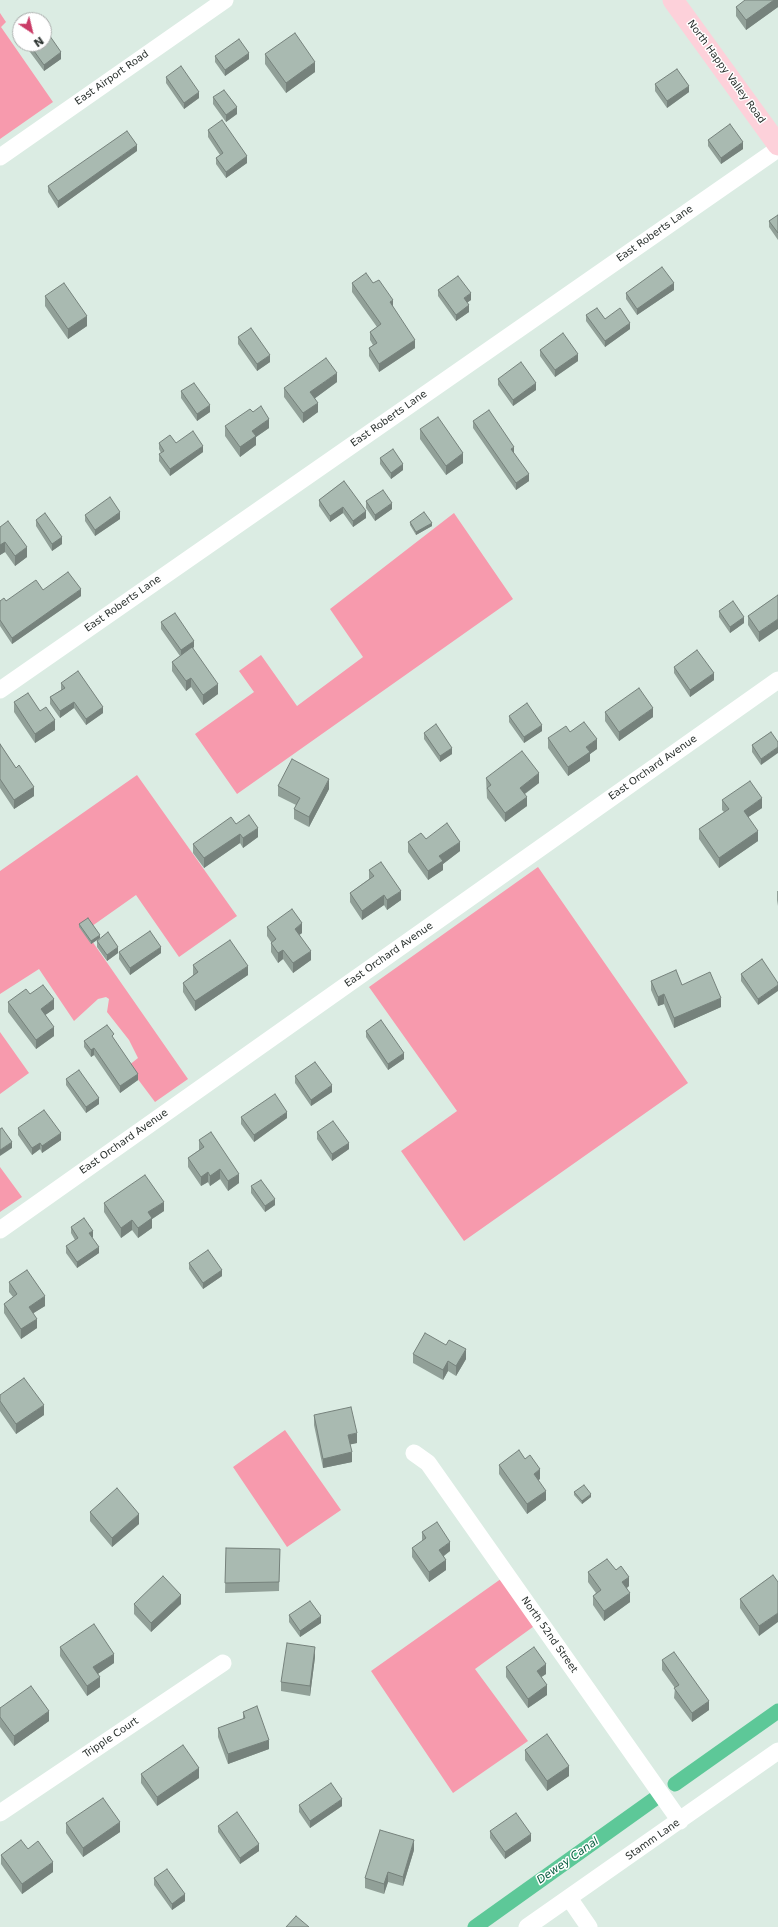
<!DOCTYPE html>
<style>
body{margin:0}
#map{position:relative;width:778px;height:1927px;overflow:hidden;background:#dbece3;font-family:"DejaVu Sans",sans-serif}
canvas{display:block}
.north{position:absolute;left:12px;top:12px;width:40px;height:40px;box-sizing:border-box;background:#fff;border:1px solid #a9acab;border-radius:50%;rotate:145deg;font-size:11px;font-weight:700;line-height:16px;text-align:center;color:#29302d}
.north::after{content:'';display:block;margin:auto;width:14px;height:18px;background:#ca3c67;clip-path:polygon(50% 0,100% 100%,50% 72%,0 100%)}
</style>
<div id="map">
<canvas width="778" height="1927"></canvas>
<div class="north">N</div>
</div>
<script>
const c = document.querySelector('canvas').getContext('2d');
c.lineJoin = 'round';
function fill(path, color) { c.fillStyle = color; c.fill(path, 'evenodd'); }
const poly = rows => new Path2D(rows.map(r => 'M' + r).join(''));
function trace(path, color, width, dash) { c.strokeStyle = color; c.lineWidth = width; c.lineCap = dash ? 'butt' : 'round'; c.setLineDash(dash || []); c.stroke(path); }
function label(font, color, halo, rows, align = 'center') {
  c.font = font + ' "DejaVu Sans",sans-serif'; c.lineWidth = 3; c.setLineDash([]); c.textBaseline = 'middle'; c.strokeStyle = halo; c.fillStyle = color; for (const [text, x, y, turn = 0] of rows) {
    c.save(); c.translate(x, y); c.rotate((+turn || 0) * Math.PI / 180); c.textAlign = isNaN(turn) ? turn : align; if (halo) c.strokeText(text, 0, 0); c.fillText(text, 0, 0); c.restore();
  }
}
fill(poly([
 [0,13,6,22,1,27,53,102,0,139],
 [454,513,513,599,237,794,195,734,254,692,239,671,261,655,297,706,363,657,330,609],
 [137,775,237,916,179,957,136,895,85,931,188,1079,155,1102,128,1066,138,1058,129,1040,107,1012,109,999,106,997,98,999,74,1021,39,969,0,994,0,871],
 [538,867,688,1083,464,1241,401,1151,457,1111,369,987],
 [0,1032,29,1073,0,1094],
 [0,1167,22,1197,0,1212],
 [285,1430,341,1510,287,1547,233,1467],
 [505,1576,537,1624,475,1669,528,1741,453,1793,371,1671]
]), '#f79aad');
trace(poly([
 [675,1784,778,1711],
 [475,1927,660,1795]
]), '#5dc898', 15);
trace(poly([
 [0,157,225,0],
 [0,690,778,149],
 [0,1230,778,680],
 [414,1453,428,1463,680,1821],
 [0,1813,223,1663],
 [569,1898,589,1927],
 [527,1927,778,1751]
]), '#fff', 17);
trace(poly([
 [673,0,778,145]
]), '#fdd1da', 21);
fill(poly([
 [778,0,778,7,746,30,736,16,736,7],
 [27,44,44,44,61,59,44,71,27,48],
 [265,54,315,72,286,93,265,64],
 [215,56,249,59,225,76,215,62],
 [166,77,199,98,184,109,166,83],
 [655,84,689,92,667,108,655,91],
 [213,97,237,114,226,122,213,104],
 [208,130,247,163,226,178,216,164,216,158,220,155,208,137],
 [708,140,743,149,721,164,708,146],
 [137,151,58,208,48,192,48,186],
 [778,215,778,240,769,227,769,221],
 [352,283,373,283,393,307,415,348,379,372,369,356,369,348,373,345,370,340,370,332,377,327,352,292],
 [438,290,471,300,467,302,469,312,456,321,438,296],
 [674,290,637,315,626,299,626,293],
 [45,296,87,326,68,339,45,306],
 [586,315,630,329,605,347,586,321],
 [238,337,270,362,257,371,238,344],
 [540,350,578,361,555,377,540,356],
 [498,379,536,390,513,406,498,385],
 [337,382,315,398,318,412,303,423,284,397,284,388],
 [181,391,210,412,197,421,181,398],
 [253,412,269,428,256,437,256,445,240,457,225,436,225,426],
 [473,421,514,453,529,481,516,490,473,428],
 [420,429,463,463,446,475,420,439],
 [159,443,203,452,170,476,159,461,159,454,161,453,159,449],
 [380,458,403,470,391,479,380,464],
 [344,481,366,518,353,527,343,513,330,522,319,506,319,500],
 [366,501,392,509,375,521,366,508],
 [85,515,120,519,95,536,85,521],
 [36,520,62,544,52,551,36,526],
 [410,522,432,526,416,535,410,525],
 [0,527,27,557,15,566,5,552,0,555],
 [43,590,81,596,12,644,0,626,0,601,6,601],
 [778,595,759,642,748,625,748,616],
 [719,611,744,623,730,633,719,617],
 [161,622,194,647,193,648,218,694,203,705,191,687,186,691,172,671,172,662,180,656,161,629],
 [674,667,714,680,690,697,674,673],
 [61,683,103,713,86,725,74,708,60,718,50,704,50,697,61,690],
 [14,702,55,730,35,743,14,712],
 [605,712,653,717,619,741,605,721],
 [509,716,542,731,524,743,509,722],
 [771,732,761,765,752,752,752,745],
 [424,733,452,754,440,762,424,739],
 [548,738,597,749,590,754,590,761,568,776,548,748],
 [0,744,16,768,34,796,14,809,0,788],
 [486,778,539,783,525,794,527,806,505,822,487,798],
 [278,786,329,789,309,827,294,819,294,809,296,805,278,796],
 [722,800,762,808,748,817,758,841,719,868,699,839,699,829,724,812,722,810],
 [236,824,258,837,243,848,240,843,204,868,193,853,193,844],
 [426,839,460,851,443,864,443,870,428,880,408,852,408,842],
 [369,870,401,900,387,910,384,905,362,920,350,902,350,893,369,879],
 [777,891,778,891,778,906,777,900],
 [79,924,100,938,91,944,79,927],
 [267,927,302,933,299,935,311,960,293,973,283,959,278,963,271,952,271,942,267,936],
 [97,941,118,953,107,961,97,947],
 [119,952,161,953,130,975,119,959],
 [762,959,758,1005,741,981,741,974],
 [193,965,248,975,195,1011,183,992,183,983,193,975],
 [651,981,682,985,721,1007,674,1028,664,1004,658,1006,651,990],
 [30,994,54,1009,45,1015,54,1036,36,1049,8,1012,8,1002],
 [366,1031,404,1059,388,1070,366,1037],
 [114,1039,138,1080,120,1093,94,1055,91,1057,84,1047,84,1041],
 [295,1076,332,1092,311,1106,295,1083],
 [66,1079,99,1104,86,1113,66,1085],
 [241,1117,287,1118,254,1142,241,1124],
 [18,1128,61,1140,42,1153,40,1149,32,1155,18,1135],
 [317,1132,349,1149,332,1161,317,1139],
 [199,1140,239,1183,228,1191,220,1179,210,1186,208,1182,201,1186,188,1167,188,1158,199,1150],
 [251,1186,275,1205,265,1212,251,1193],
 [104,1203,164,1211,152,1219,152,1228,138,1238,132,1230,121,1238,104,1212],
 [71,1227,93,1237,92,1237,99,1253,77,1268,66,1253,66,1246,75,1240,71,1233],
 [189,1263,222,1276,203,1289,189,1269],
 [9,1282,45,1306,33,1313,37,1328,21,1339,4,1313,4,1304,13,1297,9,1292],
 [413,1354,466,1359,456,1376,448,1371,443,1380,413,1363],
 [0,1395,44,1415,16,1434,0,1411],
 [314,1415,357,1443,350,1444,352,1462,323,1468,314,1425],
 [499,1465,540,1479,538,1480,546,1500,527,1514,499,1474],
 [574,1492,591,1497,582,1504,574,1495],
 [90,1512,139,1524,112,1547,90,1521],
 [422,1532,450,1551,444,1556,446,1570,429,1582,412,1557,412,1548,422,1541],
 [226,1548,280,1549,279,1591,225,1593],
 [616,1570,629,1586,627,1588,630,1602,604,1621,593,1605,593,1596,596,1593,588,1582,588,1572],
 [773,1575,759,1636,740,1608,740,1599],
 [134,1604,181,1604,151,1632,134,1614],
 [289,1615,321,1623,300,1637,289,1622],
 [60,1647,114,1663,98,1674,100,1687,87,1696,60,1656],
 [315,1657,310,1696,281,1691,281,1682],
 [662,1660,709,1710,692,1722,674,1698,675,1688,662,1670],
 [506,1667,546,1674,541,1677,547,1695,528,1708,506,1677],
 [0,1708,49,1721,14,1746,0,1727],
 [243,1712,269,1749,228,1764,218,1737,218,1728,243,1719],
 [525,1750,569,1776,547,1791,525,1760],
 [141,1774,199,1778,157,1806,141,1783],
 [299,1805,342,1806,310,1828,299,1812],
 [66,1823,120,1832,83,1857,66,1833],
 [218,1826,259,1851,240,1864,218,1832],
 [490,1831,531,1841,505,1859,490,1838],
 [28,1849,53,1872,22,1894,1,1864,1,1855],
 [414,1850,403,1886,388,1882,384,1894,365,1888,365,1878],
 [154,1878,185,1901,172,1910,154,1885]
]), '#91a098');
fill(poly([
 [774,0,778,0,778,7,746,30,746,20],
 [61,52,61,59,44,71,44,65],
 [249,53,249,59,225,76,225,70],
 [315,62,315,72,286,93,286,83],
 [689,86,689,92,667,108,667,101],
 [199,92,199,98,184,109,184,103],
 [237,107,237,114,226,122,226,115],
 [743,142,743,149,721,164,721,158],
 [137,145,137,151,58,208,58,201],
 [247,156,247,163,226,178,226,172],
 [674,283,674,290,637,315,637,309],
 [471,293,471,300,464,305,464,298],
 [393,300,393,309,390,302],
 [469,305,469,312,456,321,456,315],
 [87,316,87,326,68,339,68,329],
 [630,323,630,329,605,347,605,341],
 [415,340,415,348,379,372,379,364],
 [578,354,578,361,555,377,555,370],
 [270,355,270,362,257,371,257,364],
 [337,373,337,382,310,402,310,392],
 [536,383,536,390,513,406,513,400],
 [318,403,318,412,303,423,303,413],
 [210,405,210,412,197,421,197,414],
 [269,419,269,428,256,437,256,445,240,457,240,447,252,431],
 [203,446,203,452,170,476,170,469],
 [514,447,514,453,511,455,511,449],
 [463,453,463,463,446,475,446,466],
 [403,464,403,470,391,479,391,473],
 [529,474,529,481,516,490,516,483],
 [392,503,392,509,375,521,375,515],
 [343,507,343,513,330,522,330,516],
 [366,511,366,518,353,527,353,521],
 [120,512,120,519,95,536,95,530],
 [432,523,432,526,416,535,416,532],
 [62,537,62,544,52,551,52,544],
 [5,542,5,552,0,555,0,545],
 [27,547,27,557,15,566,15,556],
 [81,589,81,596,12,644,12,638],
 [744,617,744,623,730,633,730,627],
 [778,619,778,629,759,642,759,632],
 [194,641,194,647,181,656,181,650],
 [714,673,714,680,690,697,690,690],
 [191,678,191,687,186,691,186,681],
 [218,684,218,694,203,705,203,695],
 [74,702,74,708,60,718,60,711],
 [103,707,103,713,86,725,86,719],
 [653,708,653,717,619,741,619,732],
 [55,720,55,730,35,743,35,734],
 [542,725,542,731,524,743,524,737],
 [597,739,597,749,590,754,590,761,568,776,568,767,586,747],
 [778,747,778,753,761,765,761,759],
 [452,748,452,754,440,762,440,756],
 [539,773,539,783,520,797,520,788],
 [329,779,329,789,309,827,309,817],
 [34,787,34,796,14,809,14,800],
 [527,797,527,806,505,822,505,813],
 [762,798,762,808,744,820,744,811],
 [258,828,258,837,243,848,243,838],
 [758,831,758,841,719,868,719,858],
 [240,834,240,843,204,868,204,858],
 [460,842,460,851,443,864,443,870,428,880,428,871,439,856],
 [401,891,401,900,387,910,387,900],
 [384,895,384,905,362,920,362,911],
 [302,923,302,933,295,938,295,929],
 [100,935,100,938,91,944,91,941],
 [118,947,118,953,107,961,107,955],
 [161,947,161,953,130,975,130,968],
 [283,950,283,959,278,963,278,953],
 [311,951,311,960,293,973,293,963],
 [248,966,248,975,195,1011,195,1001],
 [778,985,778,991,758,1005,758,999],
 [664,994,664,1004,658,1006,658,997],
 [721,998,721,1007,674,1028,674,1018],
 [54,999,54,1009,41,1018,41,1009],
 [54,1027,54,1036,36,1049,36,1040],
 [94,1048,94,1055,91,1057,91,1050],
 [404,1053,404,1059,388,1070,388,1064],
 [138,1074,138,1080,120,1093,120,1086],
 [332,1085,332,1092,311,1106,311,1100],
 [99,1098,99,1104,86,1113,86,1107],
 [287,1112,287,1118,254,1142,254,1135],
 [61,1133,61,1140,42,1153,42,1146],
 [12,1142,12,1148,0,1156,0,1150],
 [40,1143,40,1149,32,1155,32,1148],
 [349,1143,349,1149,332,1161,332,1154],
 [220,1169,220,1179,210,1186,210,1176],
 [208,1172,208,1182,201,1186,201,1177],
 [239,1174,239,1183,228,1191,228,1181],
 [275,1199,275,1205,265,1212,265,1206],
 [164,1202,164,1211,152,1219,152,1228,138,1238,138,1228,148,1212],
 [132,1220,132,1230,121,1238,121,1228],
 [93,1231,93,1237,89,1239,89,1233],
 [99,1247,99,1253,77,1268,77,1262],
 [222,1270,222,1276,203,1289,203,1283],
 [45,1296,45,1306,29,1316,29,1307],
 [37,1319,37,1328,21,1339,21,1329],
 [466,1349,466,1359,456,1376,456,1366],
 [448,1361,448,1371,443,1380,443,1370],
 [44,1405,44,1415,16,1434,16,1424],
 [357,1433,357,1443,348,1445,348,1435],
 [352,1452,352,1462,323,1468,323,1459],
 [540,1469,540,1479,534,1483,534,1474],
 [546,1491,546,1500,527,1514,527,1504],
 [591,1494,591,1497,582,1504,582,1501],
 [139,1514,139,1524,112,1547,112,1538],
 [450,1542,450,1551,439,1559,439,1550],
 [446,1560,446,1570,429,1582,429,1572],
 [629,1577,629,1586,622,1591,622,1582],
 [630,1593,630,1602,604,1621,604,1611],
 [181,1595,181,1604,151,1632,151,1623],
 [778,1613,778,1622,759,1636,759,1626],
 [321,1616,321,1623,300,1637,300,1631],
 [315,1647,315,1657,310,1696,310,1686],
 [114,1654,114,1663,93,1677,93,1667],
 [546,1664,546,1674,537,1680,537,1671],
 [100,1677,100,1687,87,1696,87,1686],
 [547,1685,547,1695,528,1708,528,1699],
 [709,1701,709,1710,692,1722,692,1713],
 [49,1711,49,1721,14,1746,14,1736],
 [269,1740,269,1749,228,1764,228,1754],
 [569,1766,569,1776,547,1791,547,1781],
 [199,1768,199,1778,157,1806,157,1797],
 [342,1799,342,1806,310,1828,310,1821],
 [120,1822,120,1832,83,1857,83,1848],
 [531,1834,531,1841,505,1859,505,1852],
 [414,1840,414,1850,403,1886,403,1877],
 [259,1844,259,1851,240,1864,240,1858],
 [53,1862,53,1872,22,1894,22,1884],
 [388,1872,388,1882,384,1894,384,1884],
 [185,1894,185,1901,172,1910,172,1904]
]), '#76827c');
const building = poly([
 [745,0,774,0,746,20,736,7,745,0],
 [45,29,61,52,44,65,29,44,44,44,44,30,45,29],
 [295,33,315,62,286,83,265,54,295,33],
 [239,39,249,53,225,70,215,56,239,39],
 [181,66,199,92,184,103,166,77,181,66],
 [677,69,689,86,667,101,655,84,677,69],
 [224,90,237,107,226,115,213,97,224,90],
 [222,120,247,156,226,172,216,158,223,153,208,130,222,120],
 [730,124,743,142,721,158,708,140,730,124],
 [127,131,137,145,58,201,48,186,127,131],
 [778,215,778,233,769,221,778,215],
 [662,267,674,283,637,309,626,293,662,267],
 [366,273,373,283,379,280,393,300,390,302,415,340,379,364,369,348,377,343,370,332,381,324,352,283,366,273],
 [458,276,471,293,464,298,469,305,456,315,438,290,458,276],
 [64,283,87,316,68,329,45,296,64,283],
 [597,308,605,319,620,308,630,323,605,341,586,315,597,308],
 [251,328,270,355,257,364,238,337,251,328],
 [563,333,578,354,555,370,540,350,563,333],
 [326,358,337,373,310,392,318,403,303,413,284,388,326,358],
 [521,362,536,383,513,400,498,379,521,362],
 [194,383,210,405,197,414,181,391,194,383],
 [261,406,269,419,252,431,256,436,240,447,225,426,250,409,253,412,261,406],
 [489,410,514,447,511,449,529,474,516,483,473,421,489,410],
 [438,417,463,453,446,466,420,429,438,417],
 [193,431,203,446,170,469,159,454,164,451,159,443,170,435,176,443,193,431],
 [393,449,403,464,391,473,380,458,393,449],
 [344,481,366,511,353,521,343,507,330,516,319,500,344,481],
 [383,490,392,503,375,515,366,501,383,490],
 [110,497,120,512,95,530,85,515,110,497],
 [424,512,432,523,416,532,410,522,424,512],
 [45,513,62,537,52,544,36,520,45,513],
 [8,521,27,547,15,556,5,542,0,545,0,527,8,521],
 [68,572,81,589,12,638,0,620,0,601,4,598,6,601,36,580,43,590,68,572],
 [778,595,778,619,759,632,748,616,778,595],
 [733,601,744,617,730,627,719,611,733,601],
 [175,613,194,641,181,650,161,622,175,613],
 [192,647,218,684,203,695,191,678,186,681,172,662,192,647],
 [697,650,714,673,690,690,674,667,697,650],
 [78,671,103,707,86,719,74,702,60,711,50,697,65,688,61,683,78,671],
 [639,688,653,708,619,732,605,712,639,688],
 [28,693,40,711,46,707,55,720,35,734,14,702,28,693],
 [527,703,542,725,524,737,509,716,527,703],
 [584,722,597,739,586,747,590,752,568,767,548,738,566,726,570,732,584,722],
 [436,724,452,748,440,756,424,733,436,724],
 [771,732,778,742,778,747,761,759,752,745,771,732],
 [0,744,16,768,19,765,34,787,14,800,0,779,0,744],
 [522,751,539,773,520,788,527,797,505,813,487,788,491,785,486,778,522,751],
 [292,759,329,779,309,817,294,809,300,798,278,786,292,759],
 [750,781,762,798,744,811,758,831,719,858,699,829,729,809,722,800,750,781],
 [249,815,258,828,243,838,240,834,204,858,193,844,231,817,236,824,249,815],
 [447,823,460,842,439,856,443,861,428,871,408,842,421,833,426,839,447,823],
 [381,862,401,891,387,900,384,895,362,911,350,893,374,876,369,870,381,862],
 [292,909,302,923,295,929,311,951,293,963,283,950,278,953,271,943,276,939,267,927,292,909],
 [88,918,100,935,91,941,79,924,88,918],
 [150,931,161,947,130,968,119,952,150,931],
 [108,932,118,947,107,955,97,941,108,932],
 [230,940,248,966,195,1001,183,983,198,972,193,965,230,940],
 [762,959,778,983,778,985,758,999,741,974,762,959],
 [676,970,682,985,710,972,721,998,674,1018,664,994,658,997,651,981,676,970],
 [43,985,54,999,41,1009,54,1027,36,1040,8,1002,26,989,30,994,43,985],
 [381,1020,404,1053,388,1064,366,1031,381,1020],
 [107,1025,114,1034,112,1036,138,1074,120,1086,94,1048,91,1050,84,1041,107,1025],
 [315,1062,332,1085,311,1100,295,1076,315,1062],
 [79,1070,99,1098,86,1107,66,1079,79,1070],
 [275,1094,287,1112,254,1135,241,1117,275,1094],
 [44,1110,61,1133,42,1146,40,1143,32,1148,18,1128,44,1110],
 [333,1121,349,1143,332,1154,317,1132,333,1121],
 [2,1128,12,1142,0,1150,0,1129,2,1128],
 [211,1132,239,1174,228,1181,220,1169,210,1176,208,1172,201,1177,188,1158,204,1147,199,1140,211,1132],
 [145,1175,164,1202,148,1212,152,1218,138,1228,132,1220,121,1228,104,1203,145,1175],
 [261,1180,275,1199,265,1206,251,1186,261,1180],
 [84,1218,93,1231,89,1233,99,1247,77,1262,66,1246,78,1238,71,1227,84,1218],
 [208,1250,222,1270,203,1283,189,1263,208,1250],
 [27,1270,45,1296,29,1307,37,1319,21,1329,4,1304,17,1294,9,1282,27,1270],
 [425,1333,446,1345,449,1340,466,1349,456,1366,448,1361,443,1370,413,1354,425,1333],
 [24,1378,44,1405,16,1424,0,1401,0,1395,24,1378],
 [351,1407,357,1433,348,1435,352,1452,323,1459,314,1415,351,1407],
 [519,1450,525,1459,530,1455,540,1469,534,1474,546,1491,527,1504,499,1465,519,1450],
 [584,1485,591,1494,582,1501,574,1492,584,1485],
 [117,1488,139,1514,112,1538,90,1512,117,1488],
 [437,1522,450,1542,439,1550,446,1560,429,1572,412,1548,426,1538,422,1532,437,1522],
 [226,1548,280,1549,279,1582,225,1583,226,1548],
 [607,1559,616,1570,621,1566,629,1577,622,1582,630,1593,604,1611,593,1596,601,1590,588,1572,607,1559],
 [773,1575,778,1582,778,1613,759,1626,740,1599,773,1575],
 [163,1576,181,1595,151,1623,134,1604,163,1576],
 [310,1601,321,1616,300,1631,289,1615,310,1601],
 [94,1624,114,1654,93,1667,100,1677,87,1686,60,1647,94,1624],
 [287,1643,315,1647,310,1686,281,1682,287,1643],
 [534,1647,546,1664,537,1671,547,1685,528,1699,506,1667,534,1647],
 [674,1652,709,1701,692,1713,674,1688,679,1685,662,1660,674,1652],
 [31,1686,49,1711,14,1736,0,1717,0,1708,31,1686],
 [257,1706,269,1740,228,1754,218,1728,245,1718,243,1712,257,1706],
 [547,1734,569,1766,547,1781,525,1750,547,1734],
 [183,1745,199,1768,157,1797,141,1774,183,1745],
 [331,1783,342,1799,310,1821,299,1805,331,1783],
 [103,1798,120,1822,83,1848,66,1823,103,1798],
 [237,1812,259,1844,240,1858,218,1826,237,1812],
 [516,1813,531,1834,505,1852,490,1831,516,1813],
 [380,1830,414,1840,403,1877,388,1872,384,1884,365,1878,380,1830],
 [21,1840,28,1849,38,1841,53,1862,22,1884,1,1855,21,1840],
 [167,1869,185,1894,172,1904,154,1878,167,1869],
 [296,1916,309,1927,286,1927,296,1916]
]);
fill(building, '#a9bab1');
trace(building, '#76827c', 1);
label('10px', '#29302d', '#fff', [
 ["North Happy Valley Road",726,72,54],
 ["East Airport Road",112,78,-35],
 ["East Roberts Lane",655,234,-35],
 ["East Roberts Lane",389,419,-35],
 ["East Roberts Lane",123,604,-35],
 ["East Orchard Avenue",653,768,-35],
 ["East Orchard Avenue",389,955,-35],
 ["East Orchard Avenue",124,1142,-35],
 ["North 52nd Street",549,1635,55],
 ["Tripple Court",111,1738,-34],
 ["Stamm Lane",653,1840,-35]
]);
label('italic 11px', '#085f40', '#fff', [
 ["Dewey Canal",568,1861,-35]
]);
</script>
